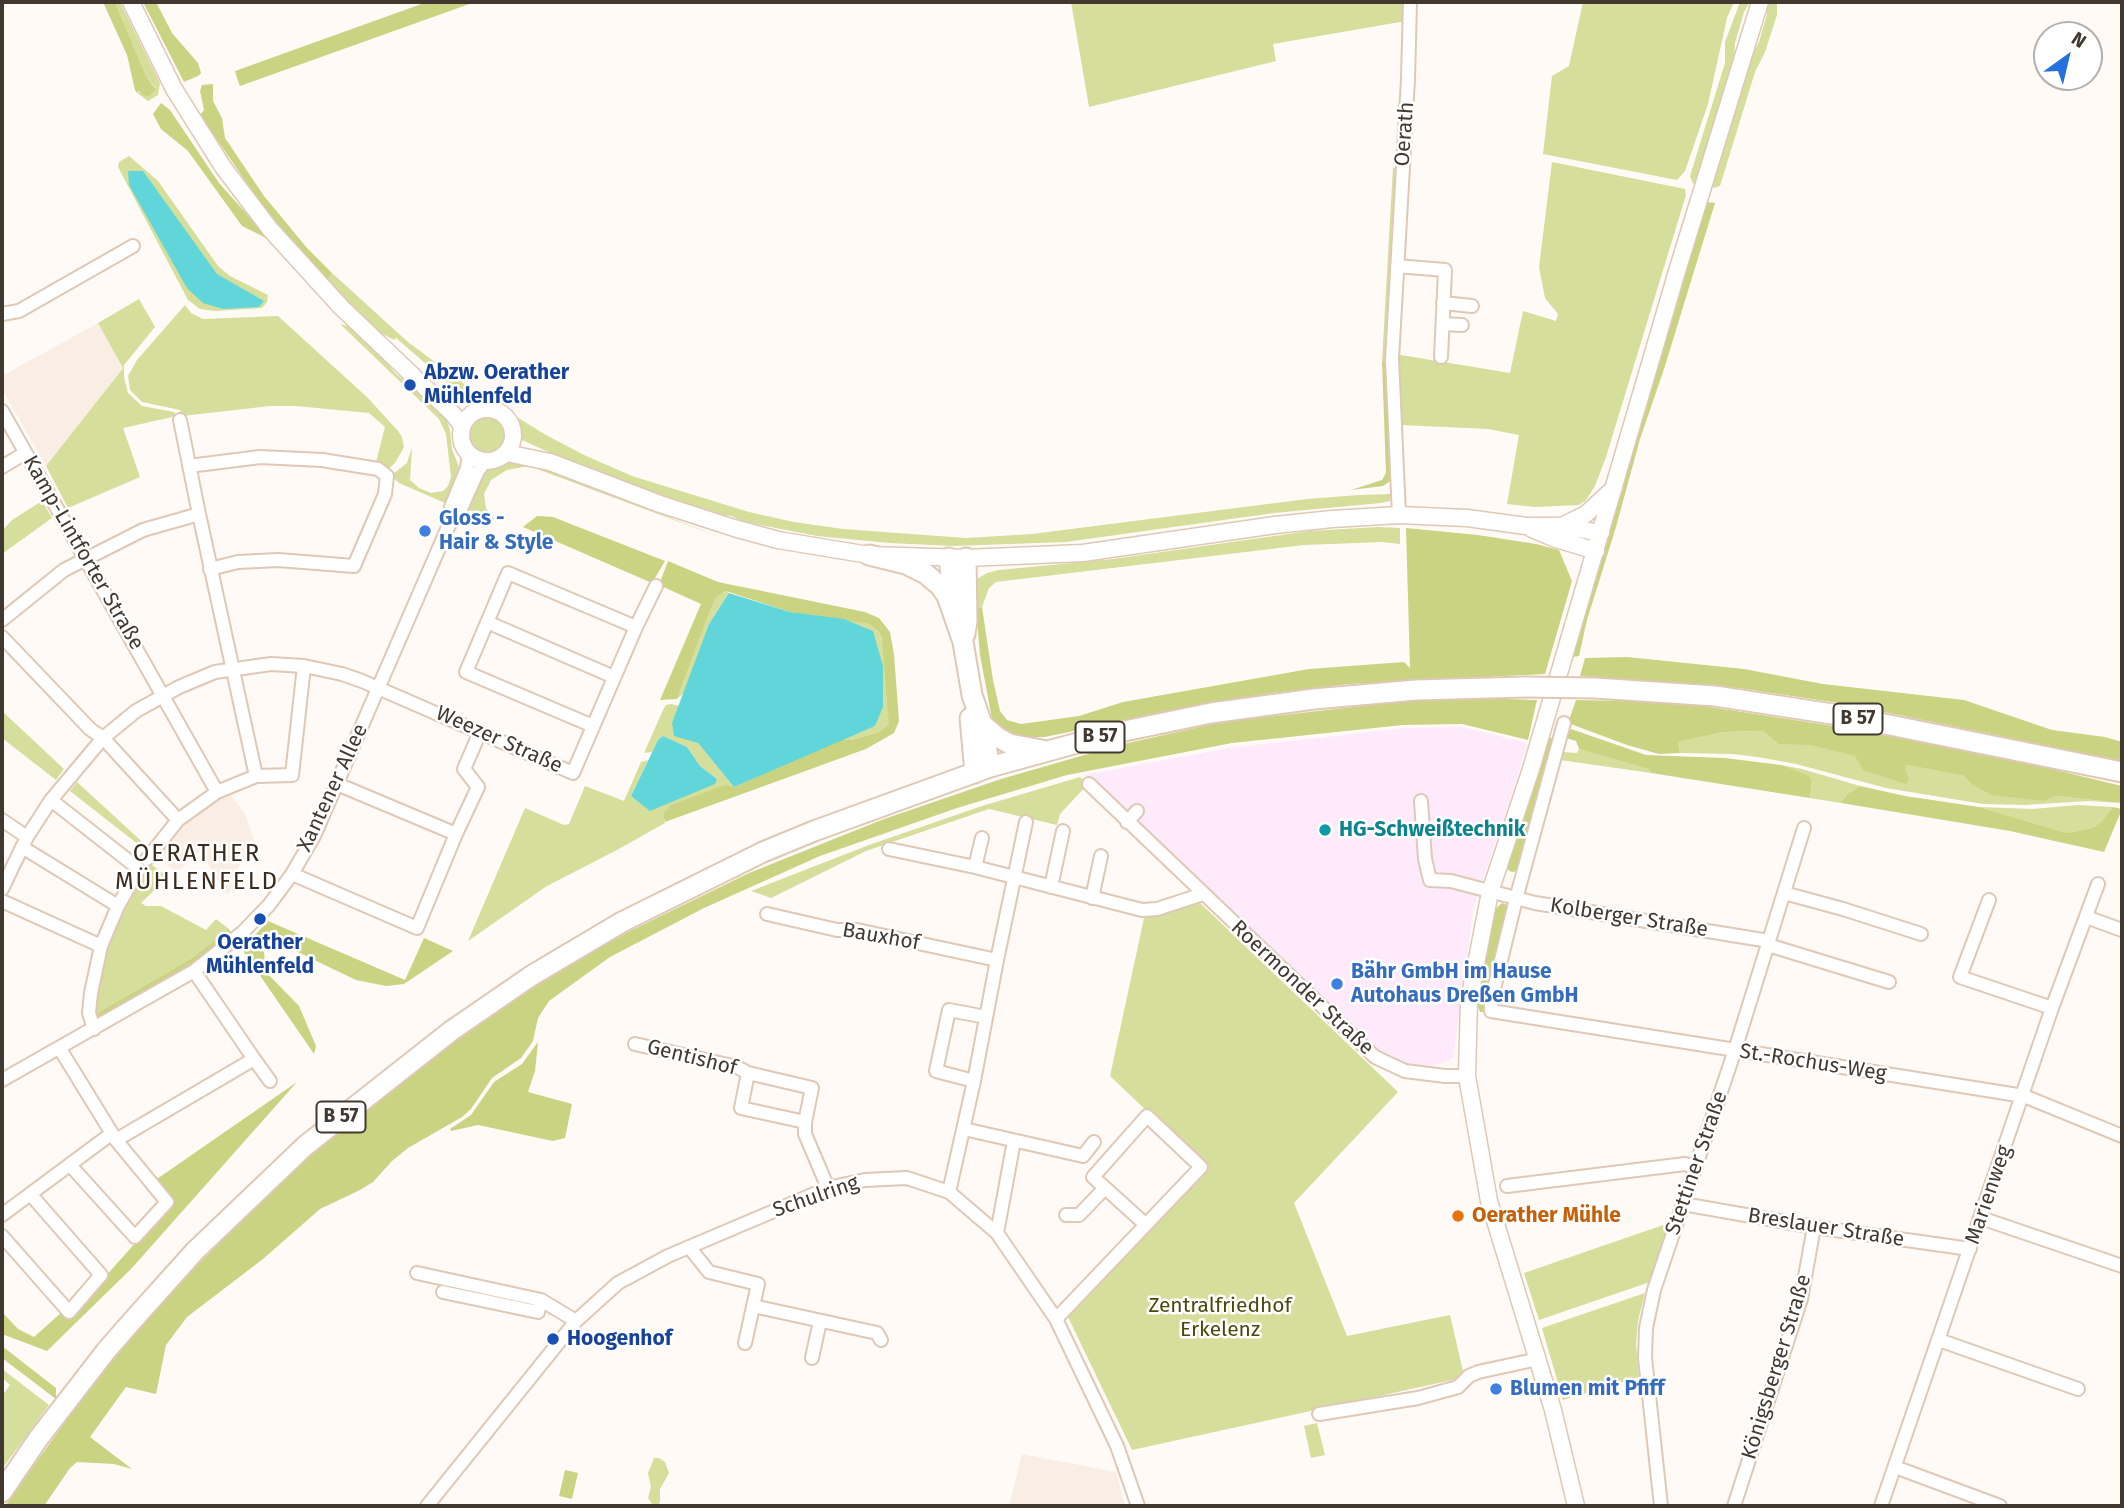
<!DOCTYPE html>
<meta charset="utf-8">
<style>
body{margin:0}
#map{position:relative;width:2124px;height:1508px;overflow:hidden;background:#fffaf6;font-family:"Fira Sans",sans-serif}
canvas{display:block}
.frame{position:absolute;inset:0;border:4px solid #413830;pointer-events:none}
.north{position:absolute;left:2033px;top:21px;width:70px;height:70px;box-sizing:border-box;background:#fff;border:2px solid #b3afac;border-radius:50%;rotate:34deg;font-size:19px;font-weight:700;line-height:28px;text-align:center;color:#413830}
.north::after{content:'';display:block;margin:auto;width:24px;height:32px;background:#2471dc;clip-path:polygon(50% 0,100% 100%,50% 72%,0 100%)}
</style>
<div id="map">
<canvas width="2124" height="1508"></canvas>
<div class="frame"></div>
<div class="north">N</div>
</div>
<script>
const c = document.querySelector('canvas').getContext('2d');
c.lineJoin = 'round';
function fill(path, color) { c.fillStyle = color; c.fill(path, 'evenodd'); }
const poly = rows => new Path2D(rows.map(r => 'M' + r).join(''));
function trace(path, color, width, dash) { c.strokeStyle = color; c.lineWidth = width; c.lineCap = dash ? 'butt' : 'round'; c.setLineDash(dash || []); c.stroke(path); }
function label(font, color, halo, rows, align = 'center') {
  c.font = font + ' "Fira Sans",sans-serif'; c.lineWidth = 5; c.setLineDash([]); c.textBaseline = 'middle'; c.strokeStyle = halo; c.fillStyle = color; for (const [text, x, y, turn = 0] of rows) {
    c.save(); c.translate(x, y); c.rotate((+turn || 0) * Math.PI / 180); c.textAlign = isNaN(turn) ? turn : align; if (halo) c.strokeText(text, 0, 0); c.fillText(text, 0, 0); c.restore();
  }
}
fill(poly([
 [1462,727,1527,743,1515,786,1474,905,1453,1058,1444,1063,1431,1066,1400,1063,1382,1055,1347,1027,1245,932,1084,775,1229,748,1406,728]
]), '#feeafa');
fill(poly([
 [98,323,123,367,46,466,2,389,2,376],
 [228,792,244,812,254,839,236,872,240,876,227,895,200,851,177,872,154,855,180,826],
 [1022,1454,1116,1472,1125,1506,1009,1506]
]), '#faeee4');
fill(poly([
 [115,2,120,2,160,83,158,95,148,101,137,93,156,88,147,78],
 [1071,2,1406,2,1406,21,1273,44,1276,61,1089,107],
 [1583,2,1734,2,1727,18,1708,104,1685,171,1677,180,1543,154,1552,76,1569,66],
 [1740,2,1750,2,1744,12,1735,43,1734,63,1697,181,1693,184,1690,176,1725,63,1725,42],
 [1767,2,1777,2,1777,15,1765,52,1755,72,1720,186,1714,188,1710,182,1748,63,1759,42,1767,14],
 [129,156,158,181,218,266,230,276,268,295,267,302,262,308,216,311,200,309,188,300,118,167,119,162],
 [1552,162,1685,189,1686,195,1606,457,1595,486,1586,500,1579,505,1535,507,1507,504,1519,435,1488,429,1401,425,1395,354,1510,373,1523,311,1556,321,1558,314,1545,298,1539,267],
 [1393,167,1398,172,1388,364,1382,361],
 [332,273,408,342,467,386,462,395,396,338,394,340,375,330,355,314,327,281],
 [139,299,155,327,124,365,124,377,128,393,142,406,174,412,177,416,123,428,140,477,68,508,46,466,123,368,98,323],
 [185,305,191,313,203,319,278,316,368,398,398,431,402,437,404,447,395,463,387,470,375,466,385,427,369,413,296,406,270,406,182,416,180,410,142,402,130,390,128,376,137,360],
 [340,324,353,327,373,346,396,374,428,400,446,418,450,430,452,449,459,467,445,503,399,483,393,478,393,474,407,463,412,448,410,480,419,488,431,493,443,491,448,486,451,477,446,434,439,419],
 [473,390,546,435,584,455,632,476,749,512,794,522,843,529,966,538,1032,534,1307,499,1359,495,1390,494,1392,496,1390,501,1381,503,1274,513,1066,542,953,546,889,543,817,536,745,522,731,516,702,512,621,485,522,440,511,416,501,408,464,403],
 '467 436a20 20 0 1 1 40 0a20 20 0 1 1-40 0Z',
 [507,462,534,465,725,539,529,466,507,470,491,480,484,494,486,508,495,520,464,508,485,471],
 [42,501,52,518,2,554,2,531,12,520],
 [1378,527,1400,528,1400,544,1382,542,1304,545,996,582,989,588,982,607,976,609,973,593,977,579,987,573,999,570,1113,559,1309,531],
 [726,591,729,593,709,624,686,691,677,699,710,611,717,597],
 [844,619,869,624,879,632,884,647,889,710,889,724,879,732,851,740,839,740,875,726,873,632],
 [671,704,680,706,672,723,698,743,734,787,663,814,665,823,617,850,547,886,468,941,525,808,564,825,569,824,585,786,624,801,641,762,648,760,631,796,717,779,700,766,687,747,663,736,658,740,652,752,644,753,663,710,666,705],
 [2,711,64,769,56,780,2,738],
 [1763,731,1778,744,1811,744,1905,769,1907,765,1964,776,1970,783,2045,801,2056,796,2121,803,2088,801,2025,805,1983,804,1886,788,1796,764,1758,757,1732,754,1680,753,1678,742,1724,732],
 [1579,749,1650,769,1651,773,1560,760,1563,752,1577,753],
 [1781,765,1802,769,1860,786,1847,794,1841,803,1810,798,1812,782],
 [1080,777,1088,784,1060,814,1057,825,989,809,866,851,771,898,751,891,869,845,982,806],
 [77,782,150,849,148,852,70,791],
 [2078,805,2113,807,2101,822,2092,828,2067,833,1979,807,2033,809],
 [148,862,168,877,141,903,146,906,161,906,206,930,216,919,229,929,192,958,97,1013,95,986,102,956,132,887],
 [1198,901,1398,1092,1294,1203,1347,1336,1450,1315,1463,1371,1457,1379,1132,1450,1068,1317,1208,1169,1110,1076,1144,918],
 [1672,1222,1653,1281,1539,1320,1524,1273],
 [1645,1293,1638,1321,1636,1344,1639,1377,1563,1400,1542,1328],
 [2,1369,49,1405,2,1469,2,1396,10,1385,2,1378],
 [1317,1423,1325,1455,1311,1458,1304,1426],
 [654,1458,659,1458,665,1462,669,1473,660,1489,660,1501,658,1506,652,1504,648,1498,651,1487,648,1473]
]), '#d6de9b');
fill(poly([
 [103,2,115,2,147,78,156,89,149,96,143,95,139,91,137,93,135,90,127,55],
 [143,2,156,2,172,33,198,63,201,73,198,76,184,82],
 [427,2,475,2,240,86,238,81,235,71],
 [213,84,213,101,222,118,225,138,264,196,307,248,332,273,327,281,264,208,200,115,204,110,200,91,202,85],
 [161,103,170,110,219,183,270,240,242,226,188,151,161,129,153,114],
 [1706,202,1715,203,1664,369,1640,439,1616,527,1587,620,1579,656,1573,657,1582,617],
 [1382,361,1388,364,1392,480,1383,486,1351,490,1382,480,1386,473],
 [537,516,553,517,665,561,652,583,523,527],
 [1406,528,1478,535,1536,544,1559,550,1572,581,1545,674,1349,684,1272,693,1208,703,1045,737,1017,737,1000,731,992,719,980,655,976,609,982,607,993,680,1000,711,1007,720,1021,724,1079,716,1123,702,1309,669,1404,662,1410,668],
 [668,561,718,582,865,612,879,618,890,632,894,654,899,721,894,733,866,749,665,822,663,814,671,805,725,785,734,787,839,740,851,740,879,732,889,724,882,640,879,632,869,624,790,612,726,591,717,597,710,611,677,699,660,700,701,604,659,585],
 [1627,657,1744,669,1823,684,1964,700,2052,730,2105,737,2122,742,2122,761,1845,704,1738,688,1580,676,1585,658],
 [1440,697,1537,700,1528,740,1462,724,1403,725,1232,743,1067,775,957,808,820,856,704,908,610,957,549,1001,538,1018,533,1041,521,1058,492,1078,471,1109,462,1117,408,1148,392,1161,373,1182,360,1190,320,1209,263,1259,187,1317,166,1345,156,1394,126,1387,90,1437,132,1469,114,1464,77,1462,70,1468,44,1506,5,1506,85,1394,162,1301,241,1221,309,1154,418,1067,535,983,630,931,749,873,884,819,1001,779,1119,745,1222,722],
 [1576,700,1678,702,1943,743,2122,786,2122,801,2121,803,2056,796,2045,801,1991,795,1970,783,1964,776,1907,765,1905,770,1909,779,1906,784,1863,770,1855,756,1811,745,1778,744,1763,731,1724,732,1678,742,1680,753,1659,754,1627,745,1568,723],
 [1571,729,1646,755,1725,758,1781,765,1809,776,1812,781,1810,798,1651,773,1649,769,1579,749,1576,741,1566,738],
 [1547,737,1555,739,1518,871,1512,872,1508,870,1508,865],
 [1860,786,1905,796,1979,807,2067,833,2092,828,2101,822,2113,807,2122,809,2104,852,2010,831,1841,803,1847,794],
 [1502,903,1507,905,1507,910,1486,1012,1480,1012,1476,1001,1491,925,1495,909],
 [268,921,405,980,424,938,453,951,404,984,386,986,356,980,279,943,254,936],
 [229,929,232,935,199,962,99,1021,97,1013,192,958],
 [249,940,264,952,266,972,299,1006,316,1046,314,1054,241,948],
 [538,1042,535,1071,528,1092,572,1104,565,1138,553,1141,478,1125,451,1131,450,1129,471,1115,494,1082,522,1064],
 [297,1082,132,1268,47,1351,2,1334,2,1312,18,1329,34,1337,62,1312,69,1317,172,1202,154,1181],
 [2,1346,56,1388,56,1399,2,1358],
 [565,1470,578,1473,572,1499,559,1496]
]), '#cad381');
fill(poly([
 [128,171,143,171,217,274,264,301,259,307,223,309,203,303,187,288,129,185],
 [729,593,790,612,844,619,873,631,883,666,883,707,875,726,734,787,698,743,674,736,672,723,709,624],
 [663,736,687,747,700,766,717,779,715,784,650,811,631,796,658,740]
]), '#60d6da');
const street = poly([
 [1397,266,1445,270,1441,357],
 [1443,303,1472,306],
 [2,314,19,311,133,246],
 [1443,324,1462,325],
 [2,411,217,792],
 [189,466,260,457,322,460,378,469,387,476,385,494,354,566,278,560,238,562,210,569],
 [2,467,25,453],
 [199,514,256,776],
 [1399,515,1392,359,1408,79,1410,2],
 [450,524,451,507,467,468,469,454],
 [2,620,64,570,143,530,199,514,180,420],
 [487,622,614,677],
 [636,627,656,586],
 [2,637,90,729,103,738,178,820],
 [1564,723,1516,899,1491,1001,1491,1011,2024,1096,2122,1136],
 [1089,784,1375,1057,1405,1071,1445,1076,1467,1076],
 [51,800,139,869,118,906,101,946,91,993,89,1013,94,1029],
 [1421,801,1425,859,1430,880,1451,881,1535,903,1769,941],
 [2,820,27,837],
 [1127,822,1137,811],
 [456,834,478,787,464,769,480,732],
 [22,847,118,906],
 [889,849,975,867,1142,910,1157,909,1203,894],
 [147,859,178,820,217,792,256,776,292,775,304,666],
 [975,867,982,838],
 [292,874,417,928,456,834,337,784],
 [1051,887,1063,831],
 [2,889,27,837,51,800,103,738,136,711,179,687,215,672,271,664,304,666,342,674,362,681,573,773,636,627,508,573,466,672,593,726],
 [1784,893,1843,909,1921,934],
 [1092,898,1101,856],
 [1989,900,1960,977,2052,1008],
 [2,901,101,946],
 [767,914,837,930,857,930,997,960],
 [2086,917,2122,930],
 [1768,945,1889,982],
 [635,1044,737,1067,748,1073,812,1088,805,1122,805,1134,828,1188],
 [60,1049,116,1140,167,1202,135,1237,70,1165],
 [254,1059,270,1081],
 [748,1073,741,1108,805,1122],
 [2,1080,194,971,243,932,269,905,292,874,314,836,449,525,460,511,477,473,485,461],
 [974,1081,936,1071,949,1010,986,1017],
 [964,1129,1083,1156,1094,1142],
 [116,1140,254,1059,194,971],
 [1507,1186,1685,1164,1696,1167],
 [949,1192,974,1081,997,960,1026,822],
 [1683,1204,1814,1227,1970,1249],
 [2,1215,111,1134],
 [1066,1215,1079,1215,1105,1188],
 [1981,1218,2122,1266],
 [997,1233,1014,1141],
 [2,1236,69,1312,101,1275,31,1195],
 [689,1247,709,1272,758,1284,745,1343],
 [417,1273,541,1300,576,1321],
 [443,1292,538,1312,541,1300],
 [753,1306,877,1333,881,1340],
 [1056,1319,1201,1167,1147,1116,1093,1177,1145,1224],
 [1939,1340,2078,1389],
 [812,1358,820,1321],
 [1319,1414,1418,1398,1458,1387,1469,1376,1478,1372,1538,1359],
 [1895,1467,2000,1506],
 [427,1506,576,1321,618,1283,668,1256,828,1188,865,1180,907,1178,949,1192,997,1233,1056,1319,1117,1446,1138,1506],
 [1661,1506,1645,1358,1646,1328,1654,1290,1735,1050,1804,828],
 [1734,1506,1801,1299,1814,1227],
 [1881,1506,2052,1008,2098,884]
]);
const secondary = poly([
 [131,2,174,89,223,167,270,229,341,307,453,414,462,426],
 '461 435a26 26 0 1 1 52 0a26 26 0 1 1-52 0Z',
 [506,453,550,462,660,504,734,528,778,540,869,555,966,558,1083,553,1275,525,1332,519,1399,515,1467,518,1526,526,1562,526,1601,533],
 [1562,526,1586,514,1614,488],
 [1532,529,1556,539,1596,551],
 [1576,1506,1553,1410,1489,1201,1467,1076,1469,1000,1490,892,1531,769,1678,268,1760,2]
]);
const primary = poly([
 [869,555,906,564,926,574,940,586,947,596,963,642,972,695,982,724,990,767],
 [949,558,954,602],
 [965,634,967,621,966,558],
 [1595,688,1715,696,1845,716,2122,772],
 [970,718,975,773],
 [982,724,997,737,1010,744,1042,750],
 [2,1492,38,1439,106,1351,133,1320,195,1251,305,1146,451,1031,531,976,622,922,763,852,814,831,990,767,1110,734,1211,713,1314,699,1416,690,1525,687]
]);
trace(street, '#dfc8b5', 16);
trace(secondary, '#dfc8b5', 19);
trace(primary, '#dfc8b5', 23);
trace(street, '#fff', 12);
trace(secondary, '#fff', 16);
trace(primary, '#fff', 19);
const primaryBridge = poly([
 [1525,687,1595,688]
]);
trace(primaryBridge, '#dfc8b5', 23, []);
trace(primaryBridge, '#fff', 19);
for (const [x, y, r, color] of [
 [410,385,7,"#1a4fb4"],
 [425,531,7,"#3f7fe0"],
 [1325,830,7,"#0f9aa8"],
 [260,919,7,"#1a4fb4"],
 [1337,984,7,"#3f7fe0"],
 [1458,1216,7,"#e8710a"],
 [553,1339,7,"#1a4fb4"],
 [1496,1389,7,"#3f7fe0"]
]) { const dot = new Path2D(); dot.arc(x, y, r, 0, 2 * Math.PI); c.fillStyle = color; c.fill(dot); trace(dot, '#fff', 2.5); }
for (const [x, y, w] of [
 [1858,719,49],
 [1100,737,49],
 [341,1117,49]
]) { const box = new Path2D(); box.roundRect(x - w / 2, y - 15.5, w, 31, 5); c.fillStyle = '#fff'; c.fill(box); trace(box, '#413830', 2); }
label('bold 19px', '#413830', null, [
 ["B 57",1858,719],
 ["B 57",1100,737],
 ["B 57",341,1117]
]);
label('21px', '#413830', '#fff', [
 ["Oerath",1405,134,-86],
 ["Kamp-Lintforter Straße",83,553,60],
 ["Weezer Straße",499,740,24],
 ["Xantener Allee",333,788,-65],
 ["Kolberger Straße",1629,918,9],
 ["Bauxhof",881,937,10],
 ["Roermonder Straße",1302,988,43],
 ["Gentishof",692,1058,14],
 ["St.-Rochus-Weg",1813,1063,9],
 ["Stettiner Straße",1697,1163,-71],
 ["Marienweg",1989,1195,-71],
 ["Schulring",816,1197,-19],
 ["Breslauer Straße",1826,1228,9],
 ["Königsberger Straße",1777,1367,-73]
]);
label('bold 21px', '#164399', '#fff', [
 ["Abzw. Oerather",424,373],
 ["Mühlenfeld",424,397],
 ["Oerather",260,943,"center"],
 ["Mühlenfeld",260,967,"center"],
 ["Hoogenhof",567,1339]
], 'left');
label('bold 21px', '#366cbe', '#fff', [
 ["Gloss -",439,519],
 ["Hair & Style",439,543],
 ["Bähr GmbH im Hause",1351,972],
 ["Autohaus Dreßen GmbH",1351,996],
 ["Blumen mit Pfiff",1510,1389]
], 'left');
label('bold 21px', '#0d838f', '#fff', [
 ["HG-Schweißtechnik",1339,830]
], 'left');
label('bold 21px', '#c56008', '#fff', [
 ["Oerather Mühle",1472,1216]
], 'left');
label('21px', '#464b0d', '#fff', [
 ["Zentralfriedhof",1220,1306],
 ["Erkelenz",1220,1330]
]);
c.letterSpacing = '2px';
label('24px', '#3c2a1b', '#fff', [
 ["OERATHER",197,854],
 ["MÜHLENFELD",197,882]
]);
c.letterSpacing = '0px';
</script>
